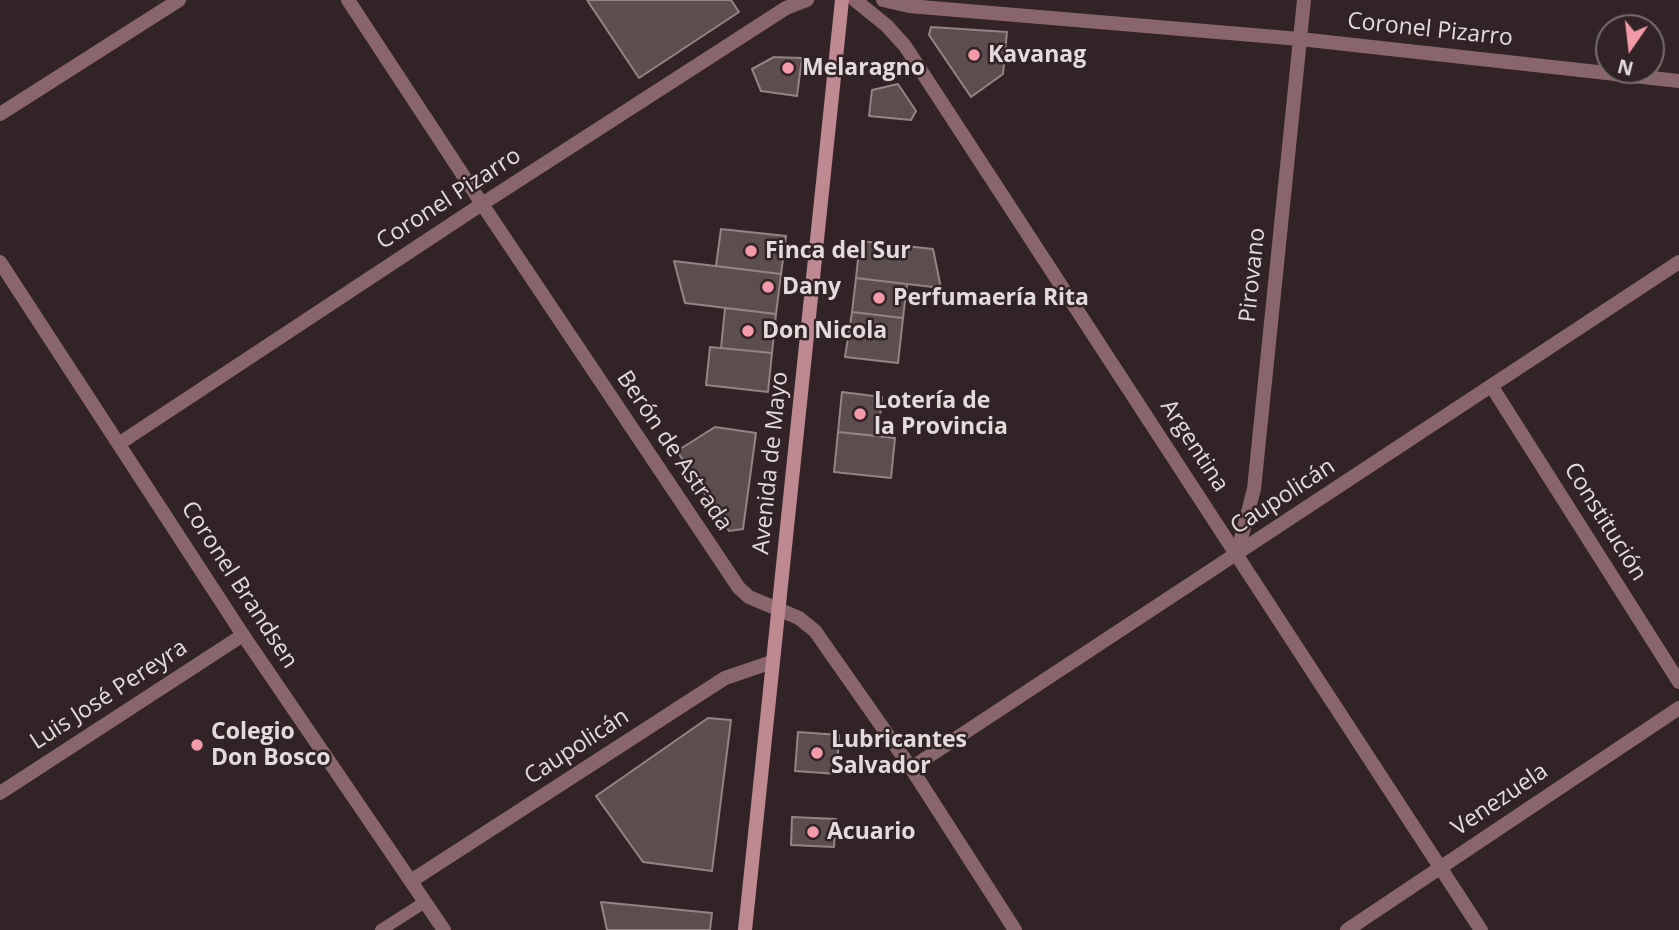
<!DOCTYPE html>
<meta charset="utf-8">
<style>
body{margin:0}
#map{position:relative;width:1679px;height:930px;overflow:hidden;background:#322426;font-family:"Open Sans",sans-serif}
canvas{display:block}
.north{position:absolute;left:1595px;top:14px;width:70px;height:70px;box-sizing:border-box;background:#322426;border:2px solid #796d6f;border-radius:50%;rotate:194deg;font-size:19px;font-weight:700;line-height:28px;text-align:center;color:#e4dbdc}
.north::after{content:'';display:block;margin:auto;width:24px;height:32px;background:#f39aa8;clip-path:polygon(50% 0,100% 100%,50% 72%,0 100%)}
</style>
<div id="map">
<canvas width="1679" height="930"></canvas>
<div class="north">N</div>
</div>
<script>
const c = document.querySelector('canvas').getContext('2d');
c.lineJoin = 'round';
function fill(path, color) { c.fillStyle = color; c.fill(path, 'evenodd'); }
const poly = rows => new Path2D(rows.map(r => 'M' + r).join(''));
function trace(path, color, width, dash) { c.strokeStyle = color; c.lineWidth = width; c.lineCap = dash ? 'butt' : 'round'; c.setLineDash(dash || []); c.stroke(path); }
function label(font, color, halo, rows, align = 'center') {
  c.font = font + ' "Open Sans",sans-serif'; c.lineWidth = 5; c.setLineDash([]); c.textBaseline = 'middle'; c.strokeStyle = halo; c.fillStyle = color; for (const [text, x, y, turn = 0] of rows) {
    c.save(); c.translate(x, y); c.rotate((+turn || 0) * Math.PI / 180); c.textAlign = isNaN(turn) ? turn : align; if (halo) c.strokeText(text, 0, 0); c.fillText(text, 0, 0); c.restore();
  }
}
const building = poly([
 [587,0,731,0,739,12,639,78,587,0],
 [931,27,1007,32,1003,74,971,97,929,35,931,27],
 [774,57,802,58,797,96,761,91,752,69,774,57],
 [898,84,916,111,911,120,869,116,872,90,898,84],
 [721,229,786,236,781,274,716,266,721,229],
 [860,241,933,249,941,288,856,278,860,241],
 [674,261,781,274,776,314,685,303,674,261],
 [856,278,907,284,903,318,852,312,856,278],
 [725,308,776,314,772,353,721,348,725,308],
 [852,312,903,318,898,363,845,357,852,312],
 [710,347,772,353,768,392,706,385,710,347],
 [842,392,882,397,878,436,838,432,842,392],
 [715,427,756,433,743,529,729,531,677,451,715,427],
 [838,432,895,438,891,478,834,472,838,432],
 [708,718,731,720,712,871,643,862,596,796,708,718],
 [798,732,839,735,837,774,795,771,798,732],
 [792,817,836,819,834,847,791,845,792,817],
 [601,902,712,913,710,930,607,930,601,902]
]);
fill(building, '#5c4d4f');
trace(building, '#958486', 2);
trace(poly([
 [381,930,425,902]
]), '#89666b', 12);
trace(poly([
 [348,0,482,204,739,588,749,597,799,618,815,631,911,768,1015,930],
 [855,0,887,26,905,46,1481,930],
 [883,0,909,6,1300,39,1679,81],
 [0,114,179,0],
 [1492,387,1679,682],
 [120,443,482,204,786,8,807,0],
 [1237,554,1254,489,1304,0],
 [911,768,1679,262],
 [0,793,243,635],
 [411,881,725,678,772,662],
 [1347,930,1679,708]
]), '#89666b', 14);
trace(poly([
 [0,262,243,635,444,930]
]), '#89666b', 14);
trace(poly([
 [745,930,842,0]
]), '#bf8991', 14);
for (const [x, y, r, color] of [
 [974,55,7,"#f39aa8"],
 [788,68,7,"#f39aa8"],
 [751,251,7,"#f39aa8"],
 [768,287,7,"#f39aa8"],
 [879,298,7,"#f39aa8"],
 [748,331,7,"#f39aa8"],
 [860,414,7,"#f39aa8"],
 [197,745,7,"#f39aa8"],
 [817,753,7,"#f39aa8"],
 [813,832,7,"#f39aa8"]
]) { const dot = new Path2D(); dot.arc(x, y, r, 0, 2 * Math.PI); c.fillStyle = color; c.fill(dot); trace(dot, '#322426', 2.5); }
label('23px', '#e4dbdc', '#322426', [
 ["Coronel Pizarro",1430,30,6],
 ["Coronel Pizarro",449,199,-33],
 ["Pirovano",1253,275,-84],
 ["Argentina",1194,446,57],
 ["Berón de Astrada",674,451,56],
 ["Avenida de Mayo",771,463,-84],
 ["Caupolicán",1283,497,-33],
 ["Constitución",1605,522,58],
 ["Coronel Brandsen",239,585,57],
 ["Luis José Pereyra",109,695,-33],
 ["Caupolicán",577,747,-33],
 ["Venezuela",1500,800,-34]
]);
label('bold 23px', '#e4dbdc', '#322426', [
 ["Kavanag",988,55],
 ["Melaragno",802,68],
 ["Finca del Sur",765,251],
 ["Dany",782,287],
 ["Perfumaería Rita",893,298],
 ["Don Nicola",762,331],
 ["Lotería de",874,401],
 ["la Provincia",874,427],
 ["Colegio",211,732],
 ["Don Bosco",211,758],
 ["Lubricantes",831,740],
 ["Salvador",831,766],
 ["Acuario",827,832]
], 'left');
</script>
